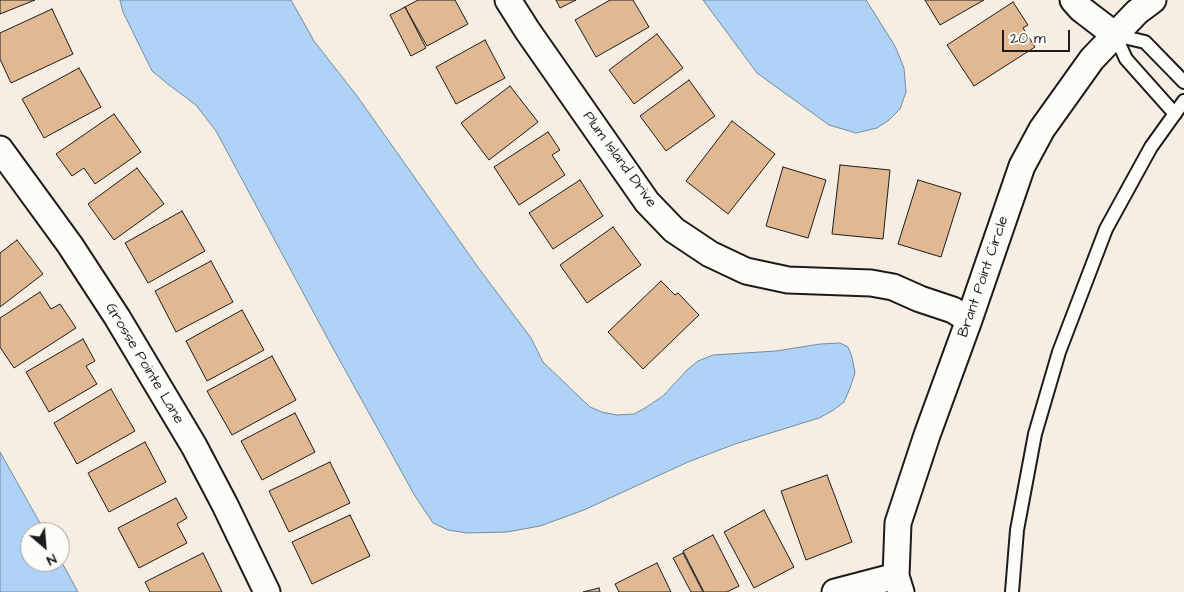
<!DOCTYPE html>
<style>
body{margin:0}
#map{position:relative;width:1184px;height:592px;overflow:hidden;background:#f7eee3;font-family:"Architects Daughter",sans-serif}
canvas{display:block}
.north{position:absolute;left:20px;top:522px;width:50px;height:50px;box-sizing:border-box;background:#fdfcf7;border:1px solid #a3a29f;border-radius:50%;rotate:153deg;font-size:14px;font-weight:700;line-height:20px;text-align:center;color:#1c1c1c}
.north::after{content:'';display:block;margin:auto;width:18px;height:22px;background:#1c1c1c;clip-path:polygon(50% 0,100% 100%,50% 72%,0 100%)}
.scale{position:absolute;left:1002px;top:30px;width:68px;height:22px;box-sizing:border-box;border:2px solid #1c1c1c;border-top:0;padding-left:6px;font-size:15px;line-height:18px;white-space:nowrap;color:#1c1c1c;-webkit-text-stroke:4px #fdfcf7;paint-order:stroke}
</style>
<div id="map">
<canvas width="1184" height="592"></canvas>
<div class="north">N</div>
<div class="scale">20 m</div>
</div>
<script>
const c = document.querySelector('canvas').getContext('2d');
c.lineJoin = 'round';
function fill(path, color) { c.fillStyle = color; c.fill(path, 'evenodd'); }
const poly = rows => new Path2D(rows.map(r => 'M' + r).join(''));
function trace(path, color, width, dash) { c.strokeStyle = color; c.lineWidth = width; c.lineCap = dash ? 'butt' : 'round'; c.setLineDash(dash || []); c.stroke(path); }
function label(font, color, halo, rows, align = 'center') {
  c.font = font + ' "Architects Daughter",sans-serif'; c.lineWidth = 5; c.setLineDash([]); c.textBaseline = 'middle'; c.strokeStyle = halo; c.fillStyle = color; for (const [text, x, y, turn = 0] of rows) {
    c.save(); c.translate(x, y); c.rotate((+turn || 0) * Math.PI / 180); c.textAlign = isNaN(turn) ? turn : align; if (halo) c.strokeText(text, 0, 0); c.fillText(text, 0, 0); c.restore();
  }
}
const water = poly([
 [120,0,291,0,314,41,357,96,480,270,531,338,543,362,590,407,602,412,617,415,634,414,645,408,663,396,687,370,698,361,713,355,776,351,820,344,840,343,848,347,852,357,855,373,850,388,844,402,832,411,819,418,735,444,688,462,584,510,540,526,507,532,467,533,448,530,433,523,415,496,329,341,216,131,196,105,169,85,152,71,123,12,120,0],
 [703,0,866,0,895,46,904,68,906,92,900,109,889,120,877,128,856,133,829,125,757,73,703,0],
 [0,452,45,532,30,532,30,562,60,562,60,559,78,592,0,592,0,452]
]);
fill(water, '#aed3f7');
trace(water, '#748a9f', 1);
const building = poly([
 [0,0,35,0,0,14,0,0],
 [418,0,455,0,468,24,427,46,405,7,418,0],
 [556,0,576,0,560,8,556,0],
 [610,0,633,0,649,27,596,57,575,20,610,0],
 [925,0,984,0,940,25,925,0],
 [1013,2,1028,25,1023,28,1035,47,974,86,947,45,1013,2],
 [405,7,426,48,411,56,390,15,405,7],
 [52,9,73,54,11,83,0,59,0,33,52,9],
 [657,34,683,68,634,104,609,70,657,34],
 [485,40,505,78,456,104,436,67,485,40],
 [79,68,101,107,44,138,22,99,79,68],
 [689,80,715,116,666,151,640,116,689,80],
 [510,86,538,122,489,160,461,123,510,86],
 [114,114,141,152,95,184,84,168,72,176,56,154,114,114],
 [732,121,775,154,728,214,686,181,732,121],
 [548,132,560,150,552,155,565,175,519,205,494,167,548,132],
 [840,165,890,170,883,239,832,234,840,165],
 [783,167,826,180,808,238,766,226,783,167],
 [137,168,164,204,114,240,88,204,137,168],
 [580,180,603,216,553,249,529,213,580,180],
 [918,180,961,193,941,257,898,244,918,180],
 [182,211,205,251,148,283,125,243,182,211],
 [613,227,641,265,587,303,560,265,613,227],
 [17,240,43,274,0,307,0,253,17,240],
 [211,261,233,302,176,332,155,291,211,261],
 [661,281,675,295,678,293,699,315,643,369,608,332,661,281],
 [40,292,51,309,60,304,76,328,14,368,0,347,0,318,40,292],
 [242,310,264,350,207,381,186,341,242,310],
 [83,339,95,361,86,366,97,384,49,412,26,372,83,339],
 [272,356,296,400,232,435,207,391,272,356],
 [111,389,135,431,77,464,54,423,111,389],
 [295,413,315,452,262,480,241,441,295,413],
 [145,442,166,482,109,512,88,473,145,442],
 [330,462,350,503,289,532,269,491,330,462],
 [827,475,852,542,806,560,781,491,827,475],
 [176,498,187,518,177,524,187,543,139,568,118,528,176,498],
 [764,510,794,567,754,588,724,532,764,510],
 [350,515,370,556,312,584,292,542,350,515],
 [713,535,739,586,727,592,704,592,683,551,713,535],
 [203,553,222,592,150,592,145,582,203,553],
 [683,553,703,592,691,592,673,558,683,553],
 [657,563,671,592,619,592,615,584,657,563],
 [599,588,600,592,583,592,599,588]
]);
fill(building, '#e0b891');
trace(building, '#1c1c1c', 1);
const service = poly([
 [1115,35,1126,59,1175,114],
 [1115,35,1145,42,1184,82],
 [1012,592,1017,530,1035,434,1059,352,1106,229,1151,147,1184,101]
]);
const minor = poly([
 [508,0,527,30,647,202,674,230,710,254,746,271,788,280,871,283,893,287,920,299,953,310,969,320],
 [1073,0,1081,9,1115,35],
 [0,149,70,245,117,317,194,446,225,505,267,592],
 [835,592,896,576],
 [901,592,896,576,898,523,927,435,969,320,1022,166,1042,129,1092,59,1137,12,1153,0]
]);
trace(service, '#1c1c1c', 16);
trace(minor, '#1c1c1c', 29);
trace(service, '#fdfcf7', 12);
trace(minor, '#fdfcf7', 25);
label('15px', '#1c1c1c', '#fdfcf7', [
 ["Plum Island Drive",619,160,54],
 ["Brant Point Circle",984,277,-71],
 ["Grosse Pointe Lane",144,364,59]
]);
</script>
